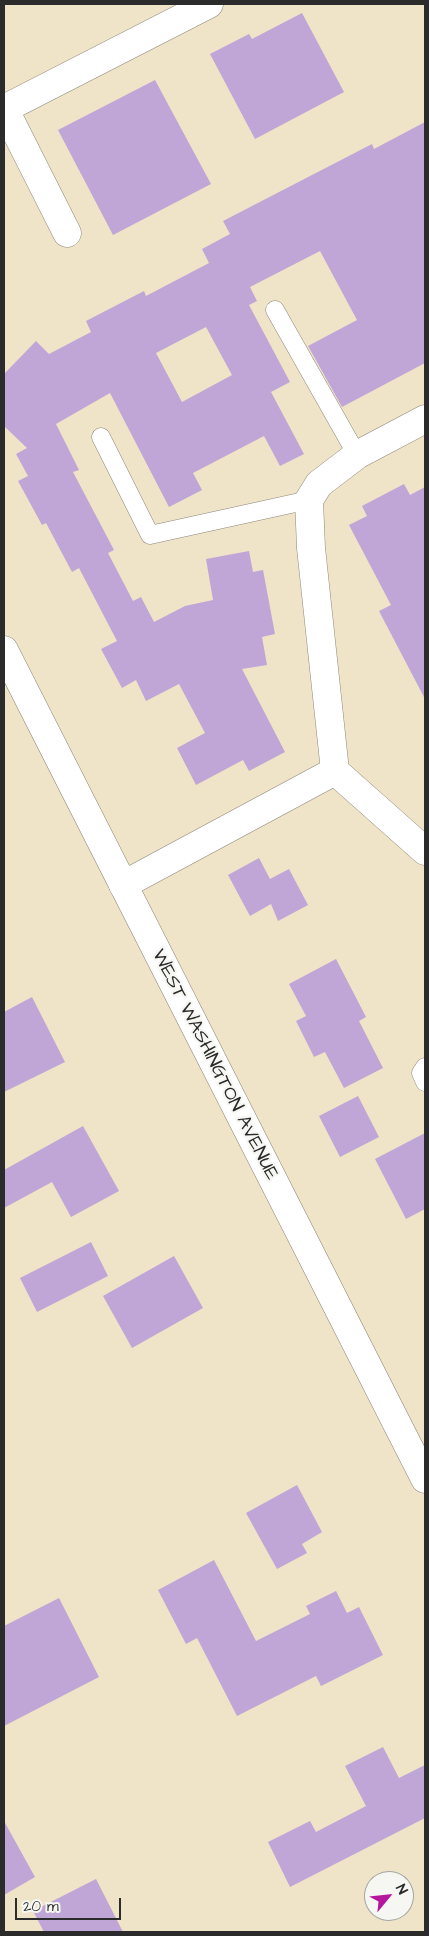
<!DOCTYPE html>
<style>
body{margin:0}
#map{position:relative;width:429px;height:1936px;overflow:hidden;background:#efe3c8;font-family:"Architects Daughter",sans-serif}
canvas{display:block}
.frame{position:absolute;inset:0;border:5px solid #2b2b2b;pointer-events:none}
.north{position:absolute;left:364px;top:1871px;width:50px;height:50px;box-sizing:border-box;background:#f6f6f2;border:1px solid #a5a5a2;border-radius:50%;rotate:62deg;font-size:14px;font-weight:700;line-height:20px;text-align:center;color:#2b2b2b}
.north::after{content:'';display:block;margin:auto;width:18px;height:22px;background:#b5179e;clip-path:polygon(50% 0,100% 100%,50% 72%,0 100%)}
.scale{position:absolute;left:15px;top:1898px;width:106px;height:22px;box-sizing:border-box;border:2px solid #2b2b2b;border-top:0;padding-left:6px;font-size:15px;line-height:18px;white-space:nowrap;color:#2b2b2b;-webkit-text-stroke:4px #f6f6f2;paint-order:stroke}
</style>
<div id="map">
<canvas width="429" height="1936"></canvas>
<div class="frame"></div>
<div class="north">N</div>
<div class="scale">20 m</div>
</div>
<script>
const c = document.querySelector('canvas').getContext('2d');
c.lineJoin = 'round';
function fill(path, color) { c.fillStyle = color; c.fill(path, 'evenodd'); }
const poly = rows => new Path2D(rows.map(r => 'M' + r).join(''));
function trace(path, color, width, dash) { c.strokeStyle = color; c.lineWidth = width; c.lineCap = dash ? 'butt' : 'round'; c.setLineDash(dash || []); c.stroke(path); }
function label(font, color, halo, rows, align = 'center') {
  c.font = font + ' "Architects Daughter",sans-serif'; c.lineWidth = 4.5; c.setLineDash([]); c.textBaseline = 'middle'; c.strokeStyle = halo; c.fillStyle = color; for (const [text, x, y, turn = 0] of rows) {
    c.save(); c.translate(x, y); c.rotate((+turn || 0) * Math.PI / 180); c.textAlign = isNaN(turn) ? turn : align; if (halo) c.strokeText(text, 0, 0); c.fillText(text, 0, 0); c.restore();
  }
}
fill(poly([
 [302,13,344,92,255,139,210,54,249,34,252,39],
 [155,80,211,184,113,235,58,130],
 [425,122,425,363,342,407,308,346,357,320,320,251,250,287,257,301,249,305,290,382,271,392,304,454,280,466,264,436,193,473,202,490,169,507,110,393,56,424,79,470,73,472,114,550,108,553,133,601,141,597,154,622,185,606,213,600,206,559,249,551,253,572,263,570,275,634,262,637,267,665,242,669,285,752,249,771,243,760,196,785,177,748,205,733,179,684,146,701,136,680,122,688,101,649,117,641,79,568,72,572,46,523,42,525,18,481,28,476,16,454,27,448,4,426,4,374,36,341,49,354,91,332,86,321,144,291,146,296,209,263,202,249,230,234,223,221,372,144,374,149],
 [206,327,232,375,182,402,156,353],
 [404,484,410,495,425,487,425,699,379,611,391,605,349,525,367,516,362,506],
 [259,858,270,879,289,869,308,905,278,921,271,904,250,916,228,875],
 [336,959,366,1017,359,1021,383,1068,344,1088,325,1052,314,1057,296,1021,306,1016,289,984],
 [32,997,65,1062,4,1092,4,1012],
 [358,1096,379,1137,340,1157,319,1116],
 [83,1126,119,1191,71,1217,52,1182,4,1208,4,1170],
 [425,1133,425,1209,406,1219,375,1159],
 [91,1242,108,1276,37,1312,20,1278],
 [174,1256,203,1308,132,1348,103,1296],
 [297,1485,322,1532,302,1544,307,1553,277,1569,246,1513],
 [214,1560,256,1641,310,1614,306,1606,336,1591,347,1613,359,1607,383,1655,321,1686,316,1676,237,1716,197,1638,186,1644,158,1590],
 [59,1598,99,1677,4,1726,4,1626],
 [383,1747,399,1778,425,1765,425,1818,290,1887,268,1842,310,1821,316,1832,366,1806,345,1766],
 [4,1821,35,1877,4,1895],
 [96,1879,123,1932,44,1932,33,1911]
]), '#bfa6d6');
const lane = poly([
 [275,310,357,455],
 [101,437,150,535,309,500],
 [425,1067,421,1073,425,1082]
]);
const street = poly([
 [4,108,67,233],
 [4,109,209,4],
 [425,419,357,455,319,484,309,500,311,548,335,771,425,851],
 [123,885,335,771]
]);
const secondary = poly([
 [4,650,425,1479]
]);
trace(lane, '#8d877a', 19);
trace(street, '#8d877a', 29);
trace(secondary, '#8d877a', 29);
trace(lane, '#fff', 18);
trace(street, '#fff', 28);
trace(secondary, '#fff', 28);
label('19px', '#2b2b2b', '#f6f6f2', [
 ["WEST WASHINGTON AVENUE",214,1065,63]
]);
</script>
